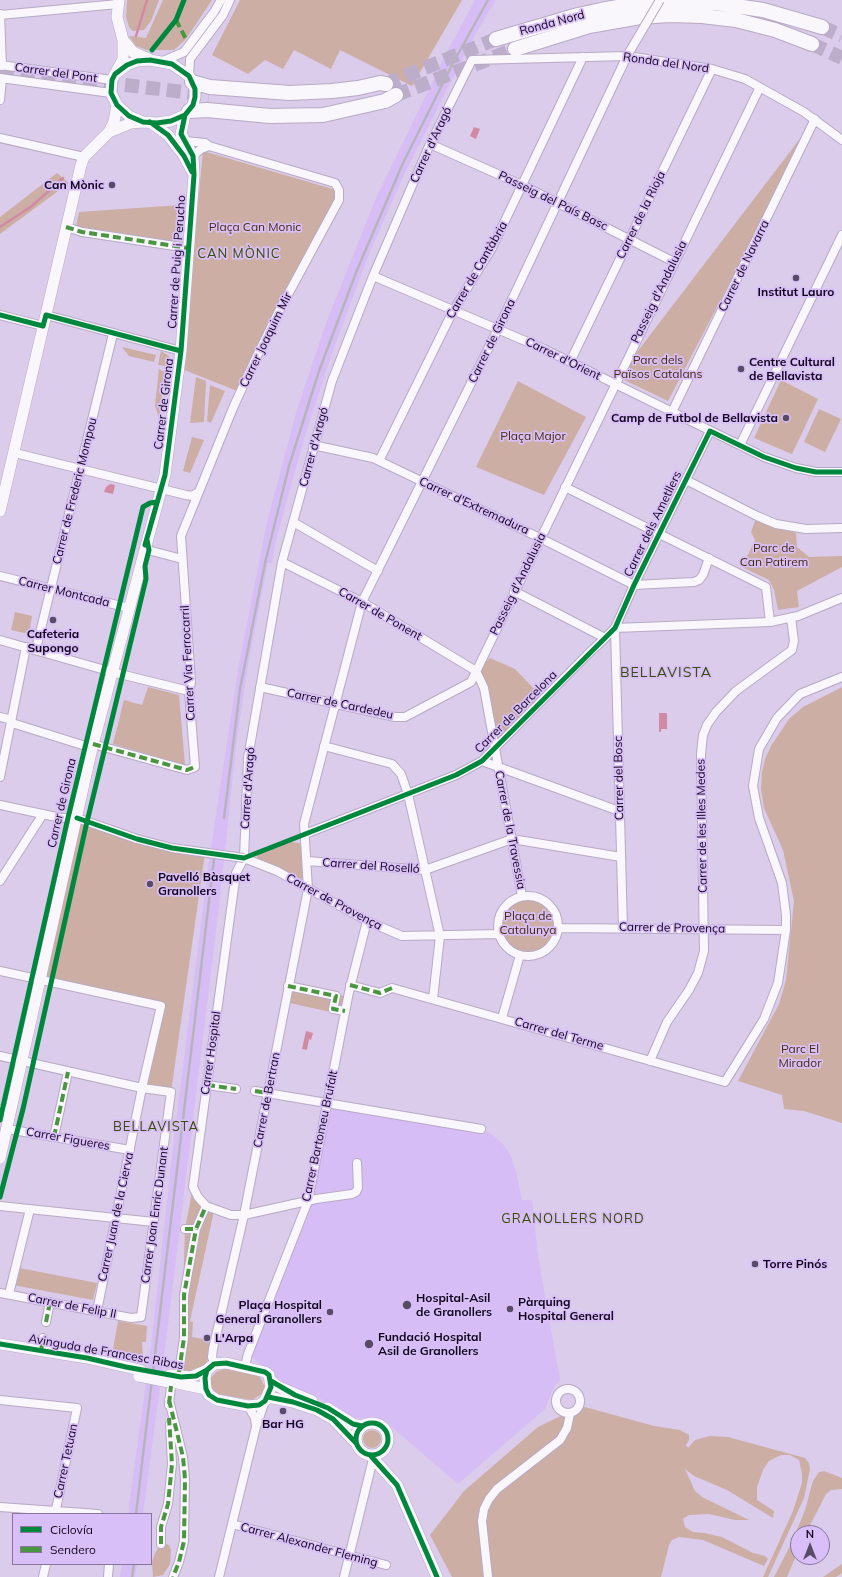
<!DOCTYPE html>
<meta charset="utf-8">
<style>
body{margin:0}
#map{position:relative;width:842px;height:1577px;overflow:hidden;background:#daccea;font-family:Mulish,sans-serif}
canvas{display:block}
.legend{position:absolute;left:12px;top:1513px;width:140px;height:52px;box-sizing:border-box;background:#d9bff7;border:1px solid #8975a0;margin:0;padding:5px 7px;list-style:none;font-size:12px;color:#11051d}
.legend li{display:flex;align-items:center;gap:8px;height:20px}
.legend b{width:20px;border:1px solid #8975a0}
.north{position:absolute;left:790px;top:1525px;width:40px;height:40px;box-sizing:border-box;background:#d9bff7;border:1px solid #8975a0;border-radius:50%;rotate:0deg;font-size:11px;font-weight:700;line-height:16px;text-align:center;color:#11051d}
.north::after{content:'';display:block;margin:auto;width:14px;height:18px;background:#574b65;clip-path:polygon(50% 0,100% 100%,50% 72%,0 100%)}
</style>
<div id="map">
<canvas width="842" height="1577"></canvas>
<ul class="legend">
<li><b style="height:5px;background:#00873e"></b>Ciclovía</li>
<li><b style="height:5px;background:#4a953f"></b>Sendero</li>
</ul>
<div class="north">N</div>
</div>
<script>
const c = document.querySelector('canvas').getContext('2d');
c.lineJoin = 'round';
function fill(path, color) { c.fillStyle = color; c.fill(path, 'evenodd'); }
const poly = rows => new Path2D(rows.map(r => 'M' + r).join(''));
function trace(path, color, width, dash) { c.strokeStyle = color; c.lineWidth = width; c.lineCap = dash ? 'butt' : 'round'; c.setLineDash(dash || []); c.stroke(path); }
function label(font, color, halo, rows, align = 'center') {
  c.font = font + ' Mulish,sans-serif'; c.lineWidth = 3.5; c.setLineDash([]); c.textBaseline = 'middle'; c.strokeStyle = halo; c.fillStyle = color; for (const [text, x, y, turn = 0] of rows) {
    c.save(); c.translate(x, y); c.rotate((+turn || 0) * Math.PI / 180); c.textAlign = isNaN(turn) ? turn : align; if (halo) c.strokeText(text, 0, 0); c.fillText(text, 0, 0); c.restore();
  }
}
fill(poly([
 [475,0,496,0,473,38,403,177,369,254,332,353,304,439,276,540,272,563,268,563,248,665,236,746,220,898,166,1341,143,1514,128,1514,151,1346,176,1121,209,861,239,664,267,522,296,413,325,326,376,198,449,48],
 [327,1103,481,1129,490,1133,502,1143,511,1156,516,1172,522,1200,532,1200,538,1256,560,1380,555,1385,545,1409,458,1484,386,1422,376,1419,354,1418,313,1395,284,1384,248,1354,308,1201],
 [122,1564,137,1564,135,1577,120,1577]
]), '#d7bdf5');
fill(poly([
 [127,0,159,0,151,21,144,30,133,31,129,27,126,17],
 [163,0,212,0,186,39,174,50,147,50,136,46,129,36,146,38],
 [240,0,462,0,412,86,340,50,331,69,294,50,283,69,265,60,248,74,212,55],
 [815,119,668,401,618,377],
 [203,151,336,190,336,198,237,391,182,369],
 [57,173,69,183,0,234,0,217],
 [180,205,177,242,76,226,79,212],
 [122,347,156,355,154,362,129,356],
 [161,351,169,356,172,367,158,365],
 [159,369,165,372,159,419,155,405],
 [196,377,206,381,204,422,190,423],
 [781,380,818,399,792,454,754,438],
 [518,381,586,417,544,495,476,467],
 [210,385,225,391,211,423,207,421],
 [819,409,841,419,825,452,804,442],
 [192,437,204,440,190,473,183,471],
 [756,518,796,533,797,547,809,557,842,556,842,567,797,591,799,607,778,610,774,590,769,580,742,567,755,540,751,532],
 [15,612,32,616,29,634,11,630],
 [490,658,515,669,540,695,499,743,486,690,476,671],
 [148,687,179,695,185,765,113,744,124,700,142,705],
 [842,687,842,1123,804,1111,784,1109,782,1095,738,1081,779,1004,786,980,794,901,783,850,764,808,761,789,762,772,765,759,771,746,789,719,803,707],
 [77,818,137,839,205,853,171,1092,142,1088,161,1006,40,980],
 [290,842,299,843,302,847,305,877,297,880,258,861,257,856,258,854],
 '499 923a29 29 0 1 1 58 0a29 29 0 1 1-58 0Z',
 [289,984,348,997,344,1015,285,1002],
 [193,1187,214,1211,190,1321,193,1322,192,1337,213,1341,206,1365,200,1371,176,1373,181,1354,185,1229],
 [19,1268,97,1283,93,1300,13,1285],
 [118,1321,147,1326,146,1342,142,1342,143,1360,112,1355],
 [224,1369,252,1374,260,1377,265,1387,262,1394,252,1400,217,1394,211,1387,211,1378,216,1372],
 [585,1407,654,1426,680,1430,689,1435,689,1440,686,1445,688,1448,695,1440,710,1436,728,1437,805,1458,809,1463,810,1469,804,1498,768,1577,763,1577,793,1511,802,1483,802,1474,799,1460,790,1455,781,1455,769,1461,763,1470,757,1487,757,1500,774,1511,773,1518,727,1490,694,1476,685,1469,695,1491,702,1497,749,1520,735,1520,709,1514,689,1515,683,1519,685,1527,693,1532,704,1533,722,1537,753,1553,765,1556,768,1559,764,1566,703,1540,679,1537,672,1540,669,1545,661,1577,452,1577,430,1535,464,1491,538,1427,573,1410],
 '363 1439a9 9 0 1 1 18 0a9 9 0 1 1-18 0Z',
 [824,1471,842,1478,842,1489,831,1490,826,1494,806,1533,798,1533,798,1551,787,1577,774,1577,793,1540,805,1510,813,1481,819,1472],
 [165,1543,169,1545,171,1550,170,1564,163,1575,153,1577,152,1562,155,1553,161,1544],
 [842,1564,842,1573,836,1577,823,1577]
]), '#ccaea5');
fill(poly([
 [474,127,480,129,476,139,470,136],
 [110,484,115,485,113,494,104,492,106,487],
 [659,713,667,713,667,729,661,729,661,732,659,732],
 [306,1031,313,1033,311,1040,309,1039,307,1050,302,1049]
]), '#d08ba3');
trace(poly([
 [136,36,147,0],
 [0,227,32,206,63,178]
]), '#d08ba3', 2.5);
trace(poly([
 [822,27,842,36],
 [812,44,842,58],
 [0,70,209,95],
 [386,84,496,39],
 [396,95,515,49]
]), '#bcaecb', 14, [14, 7]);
const street = poly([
 [0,14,2,66],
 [0,15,118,4],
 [163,61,184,52,214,12,221,0],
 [0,65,112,80],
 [189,76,190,59,223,15,230,0],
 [0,78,111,93],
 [0,100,2,79],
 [0,138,84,157],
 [430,144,522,185,674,262],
 [193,156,201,149,209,146],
 [66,227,82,232,188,248],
 [373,276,544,349,764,457,796,468,816,472,842,472],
 [0,315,43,326],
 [46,315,181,351],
 [570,362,712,69],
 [672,412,815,119],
 [313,445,373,458,540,538,634,585,694,582,699,580,703,575,709,558],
 [740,445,842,235],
 [15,453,186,495,192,496,197,493],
 [379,461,453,311,492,248,583,57],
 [686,480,757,516,776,524,806,529,842,528],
 [565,487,766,587,770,622],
 [293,522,378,571],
 [144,549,182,559],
 [282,562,362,602,476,671],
 [0,576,129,608],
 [514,591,605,638],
 [615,628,623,928],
 [615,628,770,622,798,616,842,598],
 [0,640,112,672,189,691],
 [36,649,113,334],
 [476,671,484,688,522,896],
 [260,687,395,717,405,717,471,682,760,87],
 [0,717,8,719,12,723,92,748],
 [93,744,187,770,195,767,189,691,191,682,181,536,233,408,255,360,278,313,339,200,339,190,335,183,209,146,205,143,185,141],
 [324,746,392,764,401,774,408,794,440,936,433,999],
 [482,761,619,811],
 [0,777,26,647],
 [0,805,61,818,77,818,137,839],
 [305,834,456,775,482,761,587,655,605,638,615,628,634,585,710,431],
 [244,858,277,871,367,921,402,936,499,934],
 [307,861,425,870,512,839,621,857],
 [0,881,43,814],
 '498 926a30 30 0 1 1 60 0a30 30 0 1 1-60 0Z',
 [558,928,786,930],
 [0,971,161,1006,142,1088,97,1311],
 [350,985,380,993,392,988,725,1082,764,1019,778,983,786,930,786,915,782,883,759,818,753,786,759,749,777,718,800,694,842,677],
 [288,986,336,996,333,1009,345,1011],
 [502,1018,520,955],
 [0,1056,142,1088,171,1092,141,1317,131,1318,0,1293],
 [650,1061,667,1022,689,990,698,973,704,951,701,754,703,735,707,725,716,712,736,691,792,650,794,641,791,618],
 [207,1085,236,1089],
 [255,1091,481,1129],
 [0,1109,10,1112],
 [7,1129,130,1150],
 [54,1137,68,1072],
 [357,1163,358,1188,356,1192,352,1194,316,1199,244,1215,231,1215,206,1206,198,1197,193,1187,236,873,244,858,248,758,282,562,332,381,373,276,430,144,472,60,627,56,712,69,745,79,804,112,842,140],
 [0,1206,154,1222],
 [185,1229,196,1229,206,1206],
 [9,1294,30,1209],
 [46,1322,50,1302],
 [41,1351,43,1338],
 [214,1364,212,1357,213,1349,244,1215,308,889,304,824,362,602,498,329,627,56],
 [245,1366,248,1354,308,1201,349,992,367,921],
 [179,1372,184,1338,184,1295,196,1229],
 '556 1401a12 12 0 1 1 24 0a12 12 0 1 1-24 0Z',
 [0,1400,77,1408,55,1514],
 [169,1400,183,1457,185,1479,184,1541,179,1562,173,1577],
 [169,1405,171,1386],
 [248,1406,255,1418,256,1426],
 [0,1507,98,1514],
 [232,1524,386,1565],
 [161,1544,161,1527,168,1504,172,1464,170,1424],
 [43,1577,46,1564],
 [108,1577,109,1564],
 [219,1577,256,1427,265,1401],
 [344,1577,373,1459],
 [488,1577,482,1521,484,1509,489,1499,497,1489,560,1440,567,1428,570,1414]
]);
const secondary = poly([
 [123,40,133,52,149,59],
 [150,60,172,64,189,76,195,89,195,97,193,105,185,115,171,121,157,123,143,122,129,116,117,105,111,93,112,80,115,74,127,65,137,61,150,60],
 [116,72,123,59,123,40,117,17,119,0],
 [150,122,168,135,184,156,192,171],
 [109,132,114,122,117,105],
 [0,511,81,165,84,157,109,132,131,123,143,122],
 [0,1158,92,748,165,475,181,351,194,175,193,156,181,134,185,115],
 [0,1344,87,1358,140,1370],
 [226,1363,265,1372,269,1375,271,1387,265,1401,259,1405,248,1406,217,1400,209,1395,206,1389,205,1378,207,1370,214,1364,226,1363],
 [170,1375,191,1377,207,1370],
 [271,1381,277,1386,312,1401],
 [173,1382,206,1389],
 [268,1397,293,1402,317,1410,333,1419,356,1443],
 [327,1408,353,1424,362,1426],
 '356 1439a16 16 0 1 1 32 0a16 16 0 1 1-32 0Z',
 [370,1455,397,1485,437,1577]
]);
const highway = poly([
 [496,39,578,15,601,10,639,3,685,2,716,3,763,10,822,27],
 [515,49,589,26,640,17,670,15,702,16,736,20,775,30,812,44],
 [192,82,210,87,290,93,332,91,358,88,380,83,386,84],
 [189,111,207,110,270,116,323,115,385,101,396,95]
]);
trace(street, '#b7aac4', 10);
trace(secondary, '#b7aac4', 12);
trace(highway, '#b7aac4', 16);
trace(street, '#f9f7fc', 8);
trace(secondary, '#f9f7fc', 11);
trace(highway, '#f9f7fc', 14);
trace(poly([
 [224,818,240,689,265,563,289,466,319,371,357,270,403,163,452,65,488,0],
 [136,1514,214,859],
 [132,1577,134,1564]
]), '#b7b3bc', 2.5);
const streetBridge = poly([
 [627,56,660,0],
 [137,839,172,848,244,858]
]);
const secondaryBridge = poly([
 [139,1376,169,1382]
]);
trace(streetBridge, '#b7aac4', 10, []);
trace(secondaryBridge, '#b7aac4', 12, []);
trace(streetBridge, '#f9f7fc', 8);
trace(secondaryBridge, '#f9f7fc', 11);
trace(poly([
 [176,20,186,39],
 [66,227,82,232,188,248],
 [93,744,187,770,195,767],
 [350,985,380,993,392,988],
 [288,986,336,996,333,1009,345,1011],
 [207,1085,236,1089],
 [255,1091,268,1093],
 [54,1137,68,1072],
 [185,1229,196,1229,206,1206],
 [46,1322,50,1302],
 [41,1351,43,1338],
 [179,1372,184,1338,184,1295,196,1229],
 [169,1400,183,1457,185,1479,184,1541,179,1562,173,1577],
 [169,1404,171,1386],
 [161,1544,161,1527,168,1504,172,1464,169,1418]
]), '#4a953f', 4, [8, 4]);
trace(poly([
 [152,50,176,20,184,0],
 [150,60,172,64,189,76,195,89,195,97,193,105,185,115,171,121,157,123,143,122,129,116,117,105,111,93,112,80,115,74,127,65,137,61,150,60],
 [150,122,168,135,184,156,192,172],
 [0,315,43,326,46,315,181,351],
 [145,545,165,475,181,351,194,175,193,156,181,134,185,115],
 [77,818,137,839,172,848,244,858,456,775,482,761,615,628,634,585,710,431,764,457,796,468,816,472,842,472],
 [0,1120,67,822,143,507,150,503,157,502],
 [0,1197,23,1109,86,826,146,579,145,566,149,550,147,540],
 [0,1344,87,1358,126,1367,181,1377,196,1376,207,1370],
 [226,1363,265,1372,269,1375,271,1387,265,1401,259,1405,248,1406,217,1400,209,1395,206,1389,205,1378,207,1370,214,1364,226,1363],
 [271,1381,295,1395,328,1408,353,1424,362,1426],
 [268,1397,293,1402,317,1410,333,1419,356,1443],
 '356 1439a16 16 0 1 1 32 0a16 16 0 1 1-32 0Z',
 [370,1455,397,1485,437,1577]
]), '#00873e', 5);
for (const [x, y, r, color] of [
 [112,185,4,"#574b65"],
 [796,278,4,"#574b65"],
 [741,369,4,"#574b65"],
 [786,418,4,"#574b65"],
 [53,620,4,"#574b65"],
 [150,884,4,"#574b65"],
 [755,1264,4,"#574b65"],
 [407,1305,5,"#574b65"],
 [510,1309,4,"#574b65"],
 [330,1312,4,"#574b65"],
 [207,1338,4,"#574b65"],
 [369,1344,5,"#574b65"],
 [283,1411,4,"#574b65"]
]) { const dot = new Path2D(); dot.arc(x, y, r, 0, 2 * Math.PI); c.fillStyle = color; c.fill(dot); trace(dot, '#d9bff7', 1.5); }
label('12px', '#11051d', '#d9bff7', [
 ["Ronda Nord",552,23,-15],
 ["Ronda del Nord",666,63,8],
 ["Carrer del Pont",56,73,8],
 ["Carrer d'Aragó",431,145,-65],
 ["Passeig del País Basc",553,201,26],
 ["Carrer de la Rioja",641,215,-64],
 ["Carrer de Puig i Perucho",177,262,-86],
 ["Carrer de Navarra",744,266,-64],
 ["Carrer de Cantàbria",477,270,-60],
 ["Passeig d'Andalusia",659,292,-64],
 ["Carrer Joaquim Mir",266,340,-64],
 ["Carrer de Girona",492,341,-64],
 ["Carrer d'Orient",563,359,26],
 ["Carrer de Girona",164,404,-83],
 ["Carrer d'Aragó",314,447,-75],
 ["Carrer de Frederic Mompou",75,491,-76],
 ["Carrer d'Extremadura",474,506,25],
 ["Carrer dels Ametllers",653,524,-64],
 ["Passeig d'Andalusia",518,584,-64],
 ["Carrer Montcada",64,592,14],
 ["Carrer de Ponent",380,614,30],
 ["Carrer Via Ferrocarril",188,663,-93],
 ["Carrer de Cardedeu",340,704,12],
 ["Carrer de Barcelona",516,712,-45],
 ["Carrer del Bosc",619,778,-91],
 ["Carrer d'Aragó",248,788,-86],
 ["Carrer de Girona",62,803,-77],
 ["Carrer de les Illes Medes",702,826,-91],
 ["Carrer de la Travessia",510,830,79],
 ["Carrer del Roselló",371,866,4],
 ["Carrer de Provença",334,902,28],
 ["Carrer de Provença",672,928,1],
 ["Carrer del Terme",559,1034,16],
 ["Carrer Hospital",211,1053,-82],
 ["Carrer de Bertran",267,1100,-79],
 ["Carrer Bartomeu Brufalt",320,1136,-78],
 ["Carrer Figueres",68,1139,10],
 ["Carrer Joan Enric Dunant",155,1215,-82],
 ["Carrer Juan de la Cierva",116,1217,-78],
 ["Carrer de Felip II",72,1306,11],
 ["Avinguda de Francesc Ribas",106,1352,10],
 ["Carrer Tetuan",66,1461,-78],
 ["Carrer Alexander Fleming",309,1545,15]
]);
label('bold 12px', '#11051d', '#d9bff7', [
 ["Can Mònic",104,185,"right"],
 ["Institut Lauro",796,292,"center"],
 ["Centre Cultural",749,362],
 ["de Bellavista",749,376],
 ["Camp de Futbol de Bellavista",778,418,"right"],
 ["Cafeteria",53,634,"center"],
 ["Supongo",53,648,"center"],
 ["Pavelló Bàsquet",158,877],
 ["Granollers",158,891],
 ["Torre Pinós",763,1264],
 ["Hospital-Asil",416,1298],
 ["de Granollers",416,1312],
 ["Pàrquing",518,1302],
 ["Hospital General",518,1316],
 ["Plaça Hospital",322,1305,"right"],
 ["General Granollers",322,1319,"right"],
 ["Fundació Hospital",378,1337],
 ["Asil de Granollers",378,1351],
 ["L'Arpa",215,1338],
 ["Bar HG",283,1424,"center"]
], 'left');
label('12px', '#452a0a', '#d9bff7', [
 ["Plaça Can Monic",255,227],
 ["Parc dels",658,360],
 ["Països Catalans",658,374],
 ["Plaça Major",533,436],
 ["Parc de",774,548],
 ["Can Patirem",774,562],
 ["Plaça de",528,916],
 ["Catalunya",528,930],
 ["Parc El",800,1049],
 ["Mirador",800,1063]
]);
c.letterSpacing = '1px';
label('13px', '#374d00', '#d9bff7', [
 ["CAN MÒNIC",239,254],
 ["BELLAVISTA",156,1127],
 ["GRANOLLERS NORD",573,1219]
]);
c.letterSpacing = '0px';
c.letterSpacing = '1px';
label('14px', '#374d00', '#d9bff7', [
 ["BELLAVISTA",666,673]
]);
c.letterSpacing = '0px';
</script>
